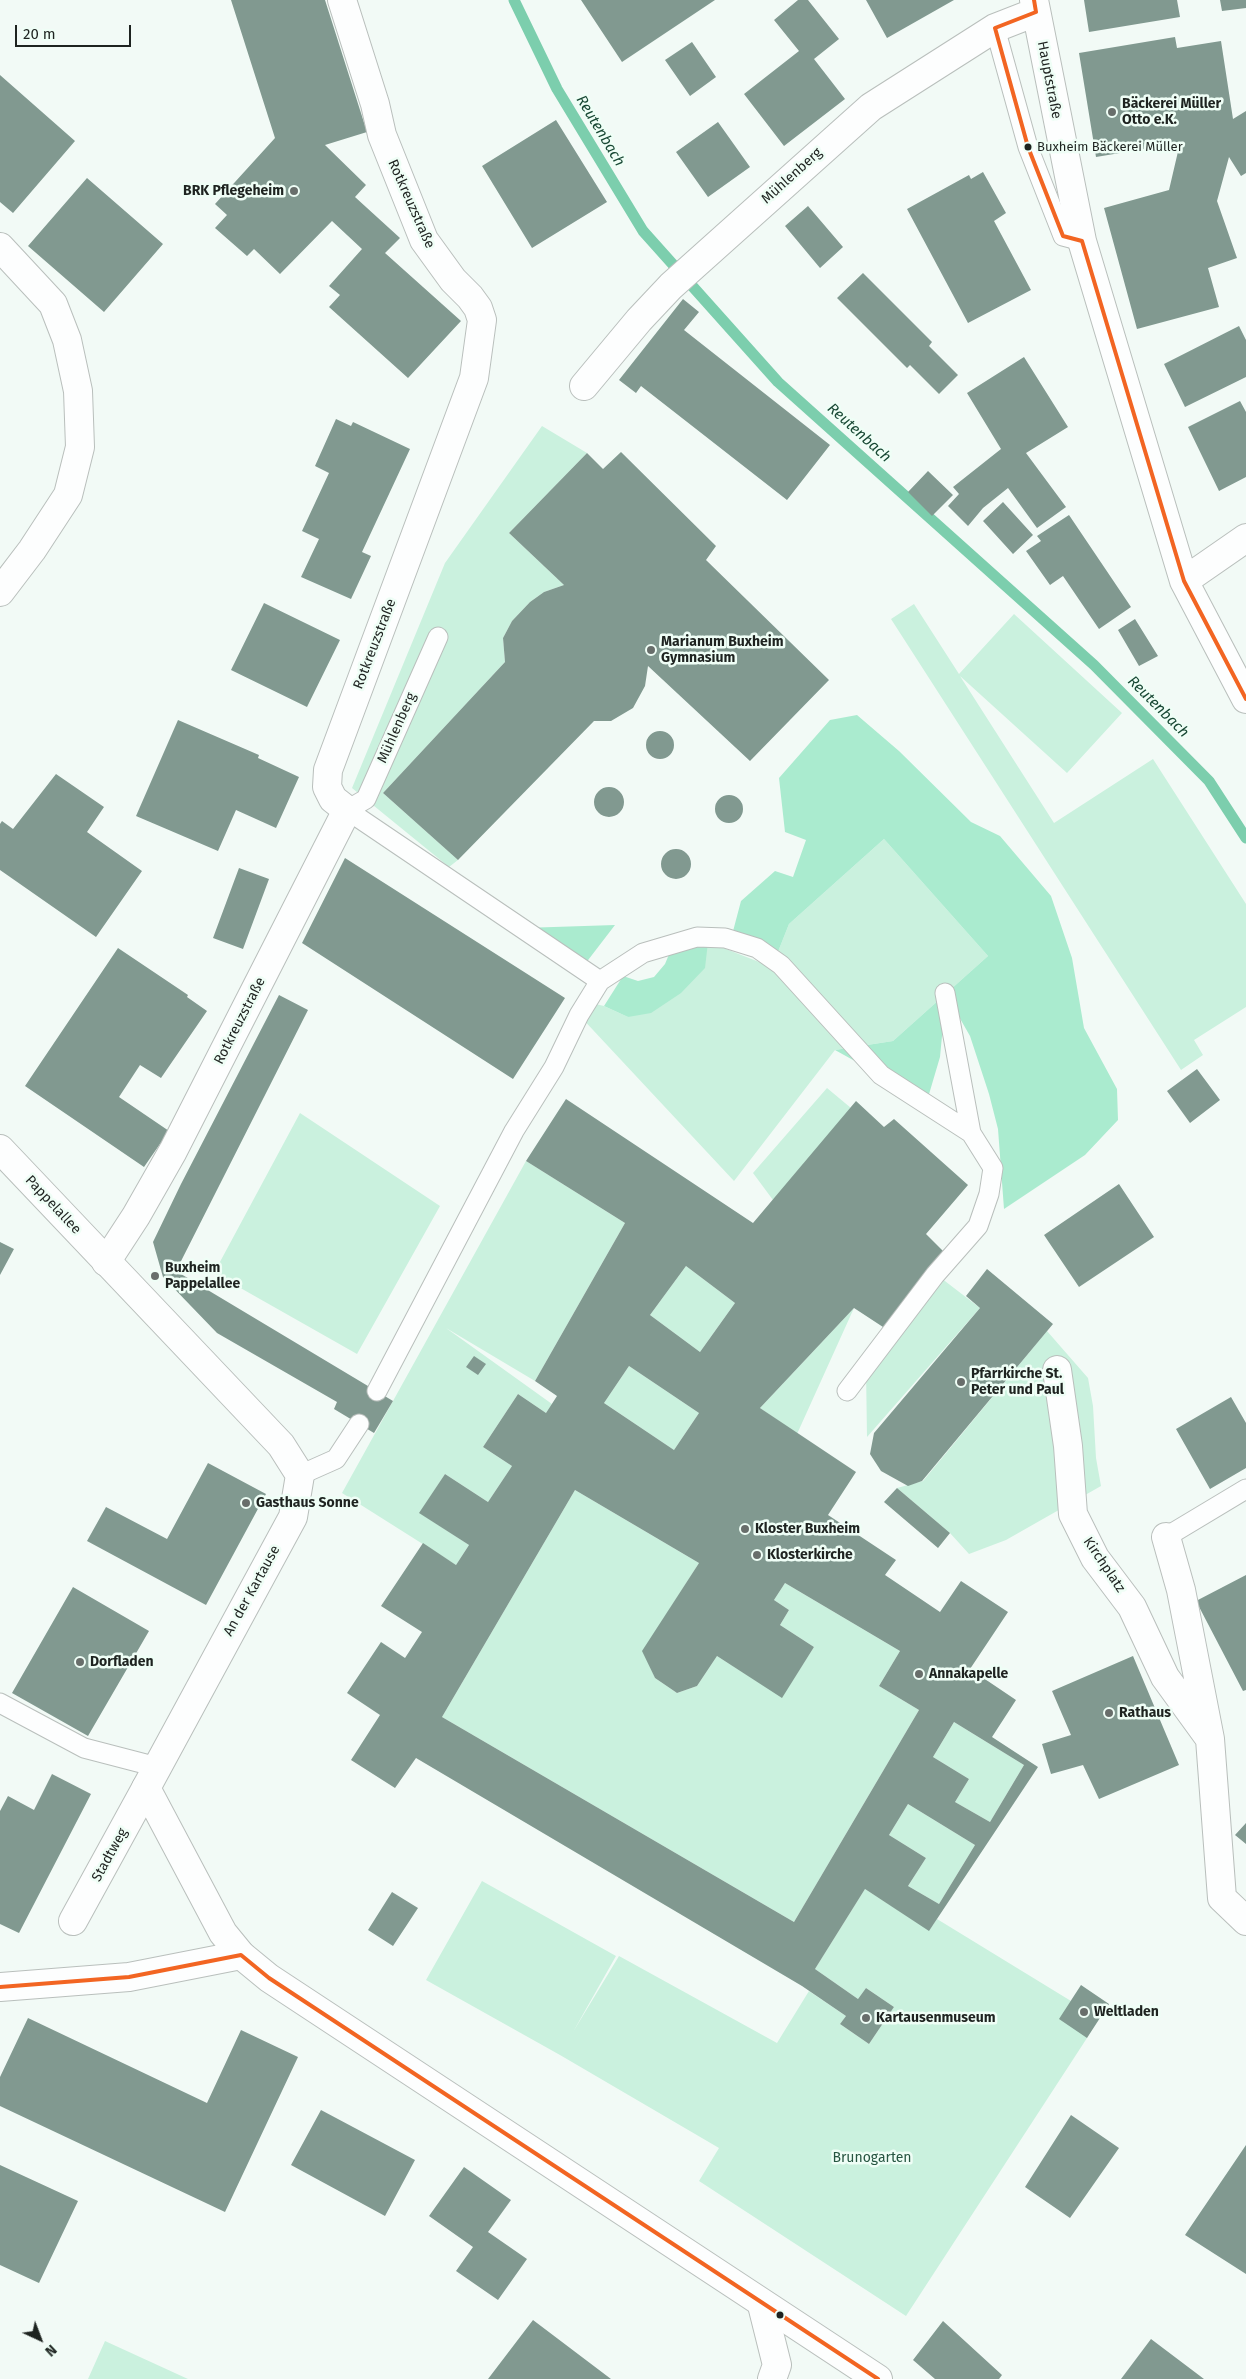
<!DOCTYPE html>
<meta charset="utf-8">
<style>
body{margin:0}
#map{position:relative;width:1246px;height:2379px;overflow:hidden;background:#f2faf6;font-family:"Fira Sans",sans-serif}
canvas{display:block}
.north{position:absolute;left:15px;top:2314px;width:50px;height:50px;-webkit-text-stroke:4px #effef6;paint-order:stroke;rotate:137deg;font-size:14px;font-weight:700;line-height:20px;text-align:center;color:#1e2320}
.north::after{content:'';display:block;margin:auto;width:18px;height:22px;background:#1e2320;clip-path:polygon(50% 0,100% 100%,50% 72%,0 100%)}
.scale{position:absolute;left:15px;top:25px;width:116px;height:22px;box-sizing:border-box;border:2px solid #1e2320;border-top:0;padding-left:6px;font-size:15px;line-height:18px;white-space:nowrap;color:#1e2320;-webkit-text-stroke:4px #effef6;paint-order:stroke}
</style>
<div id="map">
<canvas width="1246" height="2379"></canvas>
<div class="north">N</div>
<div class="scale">20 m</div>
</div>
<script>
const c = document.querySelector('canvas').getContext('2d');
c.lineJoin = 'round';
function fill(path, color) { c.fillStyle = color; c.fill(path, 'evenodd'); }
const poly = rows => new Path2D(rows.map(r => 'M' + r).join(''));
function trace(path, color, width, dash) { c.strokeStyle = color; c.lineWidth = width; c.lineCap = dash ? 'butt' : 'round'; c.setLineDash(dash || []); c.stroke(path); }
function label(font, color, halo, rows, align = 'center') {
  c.font = font + ' "Fira Sans",sans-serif'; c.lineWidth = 5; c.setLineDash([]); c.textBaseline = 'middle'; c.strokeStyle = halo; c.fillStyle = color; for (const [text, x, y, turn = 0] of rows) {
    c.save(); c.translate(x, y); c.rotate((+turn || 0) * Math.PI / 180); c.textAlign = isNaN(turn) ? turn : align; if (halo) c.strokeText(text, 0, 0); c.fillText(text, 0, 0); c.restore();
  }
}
fill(poly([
 [542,426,587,453,509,533,564,585,544,592,530,602,512,621,503,638,505,662,383,793,458,860,449,867,352,788,445,563],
 [914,604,959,674,1014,614,1122,713,1067,773,960,676,1054,823,1153,759,1246,904,1246,1007,1194,1040,1203,1055,1181,1070,891,619],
 [884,839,988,956,893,1041,835,1050,734,1181,579,1015,587,1002,604,1006,628,1017,708,942,772,967,789,924],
 [827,1088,851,1108,773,1200,753,1173],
 [300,1113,440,1206,357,1354,214,1273],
 [526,1161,625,1223,535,1381,446,1328,552,1404,546,1413,518,1394,483,1447,512,1466,488,1502,445,1474,420,1513,469,1545,456,1565,342,1493],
 [686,1266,735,1303,700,1352,650,1315],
 [941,1278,980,1308,867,1437,866,1369],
 [854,1308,797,1434,760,1408],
 [1047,1331,1088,1378,1093,1406,1096,1458,1101,1486,1006,1540,969,1554,950,1533,897,1488,923,1481],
 [629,1366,699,1413,674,1450,604,1403],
 [575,1490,699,1563,643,1651,655,1678,677,1693,697,1686,717,1656,782,1697,814,1647,780,1625,789,1610,774,1600,785,1583,900,1651,879,1686,919,1710,794,1922,442,1717],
 [954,1722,1024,1765,990,1822,955,1802,969,1779,933,1757],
 [908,1804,975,1845,939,1904,908,1886,926,1858,889,1835],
 [482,1881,616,1956,573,2032,619,1956,777,2043,809,1991,846,2016,840,2024,869,2044,894,2007,866,1988,858,1999,815,1969,865,1889,929,1930,937,1919,1071,2001,1087,2038,906,2316,699,2181,719,2148,560,2055,426,1980],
 [105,2341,188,2379,88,2379]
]), '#caf1de');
fill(poly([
 [857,715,899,751,971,822,1000,836,1051,896,1072,958,1084,1028,1117,1089,1118,1120,1085,1155,1004,1209,998,1129,989,1094,970,1036,946,994,940,1057,927,1101,835,1050,893,1041,988,956,884,839,789,924,772,967,732,935,741,901,775,871,793,877,806,840,785,832,779,778,830,720],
 [615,925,582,968,523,928],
 [708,942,705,968,681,993,651,1013,628,1017,604,1006,623,976,638,981,654,977,665,964,670,952]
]), '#aaebcf');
trace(poly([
 [514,0,557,89,643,231,778,382,1094,665,1209,781,1246,838]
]), '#7ccead', 11);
fill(poly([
 [231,0,325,0,367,132,325,145,366,185,355,197,400,238,385,253,461,321,408,378,329,307,340,295,329,286,362,249,332,221,280,274,254,249,247,256,215,228,227,215,215,204,275,138],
 [581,0,715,0,622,62],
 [798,0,808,0,839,39,814,59,845,99,784,146,744,94,799,51,774,20],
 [866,0,954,0,887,38],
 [1084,0,1177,0,1180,17,1089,32],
 [1220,0,1246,0,1246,8,1222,11],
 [1175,37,1177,48,1221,41,1233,119,1246,111,1246,173,1241,176,1229,157,1217,201,1237,258,1208,268,1219,307,1137,329,1104,208,1169,190,1180,143,1096,157,1079,53],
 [692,42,716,77,690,96,665,60],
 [0,75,75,141,13,213,0,202],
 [556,120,607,202,532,248,482,166],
 [718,122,750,167,708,197,676,152],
 [983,172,1006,213,994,221,1031,290,968,323,907,209,969,175,971,179],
 [87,178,163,244,104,312,28,246],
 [808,206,843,247,820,268,785,226],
 [863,273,932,342,929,346,958,375,939,394,910,365,907,368,837,298],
 [683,299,699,312,684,330,830,445,787,500,641,386,636,393,619,380],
 [1239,326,1246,340,1246,377,1185,407,1164,364],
 [1024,357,1068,427,1026,453,1066,507,1037,528,1008,488,983,508,968,526,948,506,959,494,953,487,1001,449,967,393],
 [1240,401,1246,412,1246,477,1219,491,1188,427],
 [336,419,351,426,353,422,410,449,362,552,371,556,351,599,301,577,319,539,302,531,329,473,315,466],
 [621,452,716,546,706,560,829,680,750,761,648,666,645,686,633,708,611,721,594,721,458,860,383,793,505,662,503,638,512,621,530,602,544,592,564,585,509,533,587,453,603,469],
 [928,471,953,495,932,516,908,492],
 [1003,502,1033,535,1013,554,983,521],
 [1069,515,1131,607,1099,629,1063,576,1050,585,1026,551,1041,541,1037,536],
 [264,603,340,640,307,707,231,670],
 [1135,619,1158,656,1139,666,1118,630],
 [178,720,259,755,258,758,299,777,276,828,236,810,218,851,136,816],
 '646 745a14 14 0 1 1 28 0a14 14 0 1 1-28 0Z',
 [56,774,104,807,87,832,142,871,96,937,0,870,0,824,2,821,13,829],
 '594 802a15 15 0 1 1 30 0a15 15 0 1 1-30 0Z',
 '715 809a14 14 0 1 1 28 0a14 14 0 1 1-28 0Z',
 '661 864a15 15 0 1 1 30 0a15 15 0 1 1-30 0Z',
 [345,858,565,998,513,1079,302,943],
 [239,868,269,879,243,949,213,938],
 [118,948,188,995,187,997,207,1011,161,1078,140,1065,119,1097,169,1131,144,1167,25,1086],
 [279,995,308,1010,176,1271,393,1401,374,1433,334,1409,337,1402,217,1333,163,1277,153,1242,181,1184],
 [1197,1069,1220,1100,1190,1123,1167,1091],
 [566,1099,753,1223,856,1101,884,1127,894,1119,968,1185,926,1234,944,1252,883,1327,854,1308,760,1408,856,1472,828,1515,896,1560,885,1575,940,1612,961,1581,1008,1612,970,1669,1016,1700,992,1737,1038,1767,929,1931,865,1889,815,1969,858,1999,866,1988,894,2007,869,2044,840,2024,846,2016,802,1986,416,1758,395,1788,351,1760,380,1715,347,1693,381,1642,405,1658,422,1632,381,1606,423,1543,456,1565,469,1545,419,1513,445,1474,488,1502,512,1466,483,1447,518,1394,546,1413,557,1396,535,1381,625,1223,526,1161],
 [686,1266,735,1303,700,1352,650,1315],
 [629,1366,699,1413,674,1450,604,1403],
 [575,1490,699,1563,642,1651,655,1678,677,1693,697,1686,717,1656,782,1698,814,1647,780,1625,789,1610,774,1600,785,1583,900,1651,879,1686,919,1710,794,1922,442,1717],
 [954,1722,1024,1765,990,1822,955,1802,969,1779,933,1757],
 [908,1804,975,1845,939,1904,908,1886,926,1858,889,1835],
 [1119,1184,1154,1237,1079,1287,1044,1235],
 [0,1242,14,1249,0,1275],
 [987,1269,1053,1324,922,1481,908,1486,881,1471,870,1454,874,1433,980,1308,966,1296],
 [474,1356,486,1364,478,1375,466,1367],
 [1231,1397,1246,1423,1246,1468,1210,1489,1176,1429],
 [208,1463,266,1494,206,1605,87,1541,106,1507,167,1539],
 [897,1488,950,1533,938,1548,884,1502],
 [1246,1575,1246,1690,1243,1691,1196,1601],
 [73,1587,149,1631,88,1736,12,1693],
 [1133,1656,1179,1765,1099,1799,1083,1765,1051,1774,1042,1744,1071,1735,1052,1691],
 [52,1774,91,1794,19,1933,0,1924,0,1811,8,1796,34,1810],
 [1246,1823,1246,1844,1235,1835],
 [392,1892,418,1908,393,1946,368,1930],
 [1081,1985,1109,2004,1087,2038,1059,2019],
 [28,2018,207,2103,241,2030,298,2057,225,2212,0,2106,0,2077],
 [321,2110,415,2160,385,2216,291,2165],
 [1071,2115,1119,2148,1070,2218,1025,2187],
 [1246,2145,1246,2274,1185,2235],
 [0,2165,78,2201,39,2283,0,2265],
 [464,2167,511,2200,488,2232,527,2259,498,2300,456,2271,473,2247,429,2216],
 [533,2320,611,2379,488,2379],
 [943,2321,1002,2375,999,2379,935,2379,913,2360],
 [1151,2339,1204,2379,1121,2379]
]), '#819990');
const service = poly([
 [995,28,1028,147,1063,236,1082,241],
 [600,981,643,953,697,937,725,938,757,948,781,965,881,1075,971,1133,993,1168,989,1194,978,1226,935,1275,847,1391],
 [945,993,971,1133],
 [377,1391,514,1131,554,1067,579,1015,600,981,347,810,366,799,438,637],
 [300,1475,336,1459,359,1424],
 [1166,1537,1246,1489],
 [0,1703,84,1748,157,1767]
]);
const minor = poly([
 [1034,0,1082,241,1184,581,1246,699],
 [0,247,53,304,67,340,78,391,80,447,68,495,32,550,0,592],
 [584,386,639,320,671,286,871,107,995,28,1036,12],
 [1184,581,1246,538],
 [106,1262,136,1216,173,1151,347,810,333,799,327,787,328,770,474,378,482,320,478,308,470,297,453,280,424,240,382,135,375,104,342,0],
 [1057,1370,1068,1446,1073,1514,1095,1558,1132,1607,1165,1677,1210,1739],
 [1166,1537,1181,1590,1210,1739,1222,1898,1246,1921],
 [73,1921,146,1788],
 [0,1987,129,1977,241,1955],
 [762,2305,777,2365,772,2379]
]);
const tertiary = poly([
 [0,1149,281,1445,300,1475,293,1517,146,1788,223,1933,241,1955,269,1978,878,2379]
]);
trace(service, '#b9bfbc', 21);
trace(minor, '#b9bfbc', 30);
trace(tertiary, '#b9bfbc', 30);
trace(service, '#fdfefe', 19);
trace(minor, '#fdfefe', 28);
trace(tertiary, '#fdfefe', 28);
trace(poly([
 [1034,0,1036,12,995,28,1028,147,1063,236,1082,241,1184,581,1246,699],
 [0,1987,129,1977,241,1955,269,1978,878,2379]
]), '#f26522', 4);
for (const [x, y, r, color] of [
 [1112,112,5,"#686e6b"],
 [1028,147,4.5,"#1e2320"],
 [294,191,5,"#686e6b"],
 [651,650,5,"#686e6b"],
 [155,1276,5,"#686e6b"],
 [961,1382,5,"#686e6b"],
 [246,1503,5,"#686e6b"],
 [745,1529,5,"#686e6b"],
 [757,1555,5,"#686e6b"],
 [80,1662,5,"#686e6b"],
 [919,1674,5,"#686e6b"],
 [1109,1713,5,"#686e6b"],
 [1084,2012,5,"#686e6b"],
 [866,2018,5,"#686e6b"],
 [780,2315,4.5,"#1e2320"]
]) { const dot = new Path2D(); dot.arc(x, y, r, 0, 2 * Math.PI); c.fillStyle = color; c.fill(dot); trace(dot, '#effef6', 2); }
label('13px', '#1e2320', '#effef6', [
 ["Buxheim Bäckerei Müller",1037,147]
], 'left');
label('14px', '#1e2320', '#effef6', [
 ["Hauptstraße",1049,80,79],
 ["Mühlenberg",792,176,-42],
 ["Rotkreuzstraße",411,204,66],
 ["Rotkreuzstraße",375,644,-69],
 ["Mühlenberg",397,728,-66],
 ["Rotkreuzstraße",240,1021,-63],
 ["Pappelallee",53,1205,47],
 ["Kirchplatz",1104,1565,56],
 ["An der Kartause",252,1591,-61],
 ["Stadtweg",110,1855,-61]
]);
label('bold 14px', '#1e2320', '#effef6', [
 ["Bäckerei Müller",1122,104],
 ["Otto e.K.",1122,120],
 ["BRK Pflegeheim",284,191,"right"],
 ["Marianum Buxheim",661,642],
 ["Gymnasium",661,658],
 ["Buxheim",165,1268],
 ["Pappelallee",165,1284],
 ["Pfarrkirche St.",971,1374],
 ["Peter und Paul",971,1390],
 ["Gasthaus Sonne",256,1503],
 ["Kloster Buxheim",755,1529],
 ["Klosterkirche",767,1555],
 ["Dorfladen",90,1662],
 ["Annakapelle",929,1674],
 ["Rathaus",1119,1713],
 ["Weltladen",1094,2012],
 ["Kartausenmuseum",876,2018]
], 'left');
label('14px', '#265541', '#effef6', [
 ["Brunogarten",872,2158]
]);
label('italic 15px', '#184834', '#effef6', [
 ["Reutenbach",600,131,59],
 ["Reutenbach",859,433,42],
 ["Reutenbach",1158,707,45]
]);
</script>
